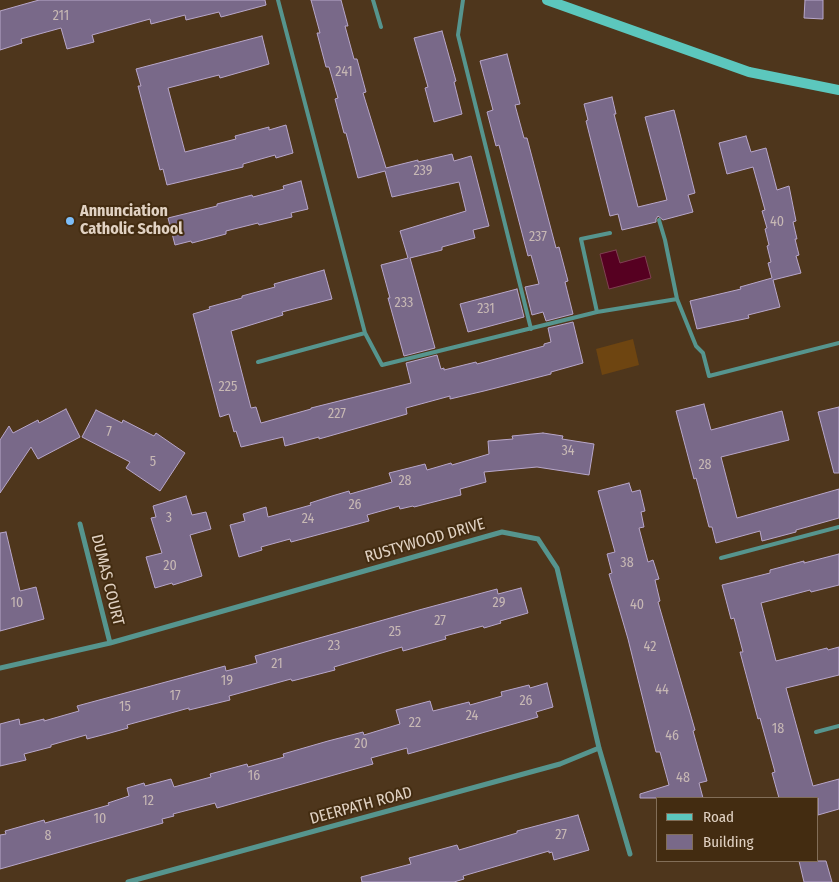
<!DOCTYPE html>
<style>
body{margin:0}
#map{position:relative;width:839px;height:882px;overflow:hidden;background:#4e361c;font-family:"Fira Sans Condensed",sans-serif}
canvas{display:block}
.legend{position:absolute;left:656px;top:797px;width:162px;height:65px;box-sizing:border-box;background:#432c11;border:1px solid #826e58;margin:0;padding:6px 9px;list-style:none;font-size:15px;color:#e1d2c3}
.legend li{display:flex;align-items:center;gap:10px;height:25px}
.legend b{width:25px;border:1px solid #826e58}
</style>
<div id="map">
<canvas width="839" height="882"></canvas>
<ul class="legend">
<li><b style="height:6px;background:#5cc7bd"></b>Road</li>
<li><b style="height:14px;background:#796989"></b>Building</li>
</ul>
</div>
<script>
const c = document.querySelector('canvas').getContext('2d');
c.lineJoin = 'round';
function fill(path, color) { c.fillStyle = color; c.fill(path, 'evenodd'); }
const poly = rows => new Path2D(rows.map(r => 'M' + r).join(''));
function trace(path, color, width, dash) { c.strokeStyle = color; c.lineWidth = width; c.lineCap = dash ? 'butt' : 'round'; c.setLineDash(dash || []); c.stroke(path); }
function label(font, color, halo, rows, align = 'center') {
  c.font = font + ' "Fira Sans Condensed",sans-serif'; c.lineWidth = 4; c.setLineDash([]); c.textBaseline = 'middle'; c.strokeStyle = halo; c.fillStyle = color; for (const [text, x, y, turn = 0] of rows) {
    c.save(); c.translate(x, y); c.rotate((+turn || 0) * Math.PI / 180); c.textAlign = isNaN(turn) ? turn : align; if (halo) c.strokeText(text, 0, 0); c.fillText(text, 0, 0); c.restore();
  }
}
fill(poly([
 [633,339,639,365,602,375,596,349]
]), '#6e4511');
const water = poly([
 [616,250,620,263,645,256,651,278,609,289,600,254,616,250]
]);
fill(water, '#560021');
trace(water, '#803f52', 1);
const building = poly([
 [39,0,265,0,266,5,221,17,219,12,186,20,185,15,151,24,150,19,92,35,94,42,67,49,61,28,21,39,22,43,0,50,0,11,39,0],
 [311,0,341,0,348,26,345,26,354,59,357,59,366,92,363,93,386,168,418,160,418,162,452,154,454,161,471,156,489,226,473,230,475,238,442,247,442,250,410,258,435,348,404,356,388,298,390,298,381,265,408,258,400,231,466,211,459,182,392,197,385,171,358,178,346,133,344,133,335,99,338,98,329,67,326,67,317,33,320,33,311,0],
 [805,0,823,0,823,19,804,18,805,0],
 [442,31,456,81,454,82,462,114,434,122,425,88,428,87,414,38,442,31],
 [262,36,269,64,220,78,219,75,168,88,185,152,236,139,235,136,269,127,269,130,286,125,293,153,276,158,275,155,243,164,243,167,167,185,163,169,160,170,138,86,141,86,136,69,262,36],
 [507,54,520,104,515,105,524,138,527,138,556,248,559,247,568,281,565,282,573,314,546,321,543,312,532,315,525,287,539,284,531,255,528,256,499,145,496,146,487,112,493,110,480,61,507,54],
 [612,97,616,114,614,114,638,207,667,200,645,117,674,110,695,193,688,195,693,212,663,220,658,216,656,219,656,222,622,230,618,214,610,216,586,121,588,120,584,104,612,97],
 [746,136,751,152,766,148,777,190,789,186,796,221,793,222,797,239,795,239,799,255,796,256,801,273,773,280,780,307,748,315,749,318,697,329,690,301,741,289,740,287,772,278,768,263,771,262,767,246,769,245,765,229,767,228,762,211,765,210,753,167,727,174,719,143,746,136],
 [301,181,308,209,291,213,292,217,259,225,258,223,226,231,226,234,192,243,191,241,175,245,168,218,217,206,217,204,252,195,253,197,284,189,283,186,301,181],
 [324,270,332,299,282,312,283,315,231,331,251,408,256,407,261,423,311,409,311,408,411,383,406,363,437,355,441,369,444,368,444,370,476,362,477,364,544,346,544,344,551,342,548,328,573,322,583,363,551,372,551,374,484,391,450,399,450,396,406,408,407,414,319,439,319,437,285,446,283,437,241,447,236,431,234,432,229,414,220,417,193,314,210,309,209,307,242,298,242,296,275,287,274,284,324,270],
 [517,289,524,317,468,332,460,304,517,289],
 [704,404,711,430,782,411,789,440,721,457,737,518,839,489,839,518,796,530,796,532,762,541,760,531,716,543,712,527,709,527,696,478,694,479,676,411,704,404],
 [839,407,839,473,834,473,818,412,839,407],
 [66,409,80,437,38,459,31,447,0,493,0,440,9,426,13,433,38,420,39,423,66,409],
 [96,410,122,423,123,420,154,436,156,433,185,453,160,491,126,468,130,462,82,437,96,410],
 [543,433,563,436,562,439,594,444,589,475,537,467,484,472,486,482,460,489,461,495,414,507,413,506,400,509,399,506,367,515,369,521,291,542,290,539,261,547,262,550,239,557,230,525,245,521,243,514,266,507,268,517,311,505,310,503,332,496,349,491,350,494,392,482,389,473,425,464,427,470,451,463,452,465,489,454,488,441,513,439,512,436,543,433],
 [629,483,632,492,640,490,645,511,641,512,644,527,639,528,648,562,653,560,659,579,655,580,660,601,658,602,695,730,693,731,707,781,699,783,703,798,640,798,640,794,669,785,660,752,656,752,628,639,609,574,612,573,607,554,615,552,598,491,629,483],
 [186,496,192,515,206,512,211,529,190,535,202,576,173,585,172,583,155,588,146,557,162,553,151,518,156,517,153,506,186,496],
 [6,532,20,591,36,587,44,619,0,631,0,533,6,532],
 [839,554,839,585,811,592,810,590,761,603,776,661,827,648,828,650,839,647,839,675,786,688,813,786,839,779,839,809,818,815,818,798,779,798,772,773,775,772,760,718,758,719,740,652,743,652,734,618,731,619,722,585,770,573,770,570,804,561,804,563,839,554],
 [521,588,528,613,500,621,501,623,484,628,483,626,445,636,446,639,403,651,402,647,334,667,335,670,292,681,291,679,229,696,230,700,189,710,189,708,127,725,128,728,110,733,87,739,86,735,51,745,51,747,24,754,26,760,0,766,0,724,19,719,20,725,44,719,44,721,79,711,77,706,225,666,226,671,257,663,255,656,419,610,497,589,498,594,521,588],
 [547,683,553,707,536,712,538,717,408,754,407,748,371,758,373,764,217,808,215,803,173,814,174,816,162,819,163,823,0,869,0,835,6,834,5,831,44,820,45,823,109,805,108,803,129,796,127,788,144,783,145,786,171,779,174,787,211,777,210,774,247,764,248,767,284,757,283,754,328,741,363,732,364,735,400,724,396,710,430,701,433,711,469,702,470,705,502,696,501,692,529,685,530,688,547,683],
 [578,815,589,850,554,860,552,852,549,853,549,851,463,876,464,879,454,882,362,882,361,877,411,864,409,858,457,845,459,850,517,833,517,831,578,815],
 [799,861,826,861,832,882,804,882,799,861]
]);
fill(building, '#796989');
trace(building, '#b8a7ca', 1);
trace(poly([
 [373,0,381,27],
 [463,0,458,35,531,329],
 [677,299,696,346,703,353,709,376,839,343],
 [597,312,677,299,665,240,659,220],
 [365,333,382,365,597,312,581,239,610,233],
 [258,362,365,333,278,0],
 [721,558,839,527],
 [816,732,839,726]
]), '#56958e', 4);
trace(poly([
 [80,524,110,643],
 [0,668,110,643,502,532,538,539,557,568,599,748,630,854],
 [128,882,560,764,599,748]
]), '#56958e', 5);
trace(poly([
 [547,0,749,72,839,90]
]), '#5cc7bd', 10);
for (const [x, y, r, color] of [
 [70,221,5,"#7dbef9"]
]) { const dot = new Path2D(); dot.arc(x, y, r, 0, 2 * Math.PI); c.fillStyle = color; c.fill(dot); trace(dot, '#432c11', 2); }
label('14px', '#c7b8b4', null, [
 ["211",61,16],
 ["241",344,72],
 ["239",423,171],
 ["40",777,222],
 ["237",538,237],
 ["233",404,303],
 ["231",486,309],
 ["225",228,387],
 ["227",337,414],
 ["7",109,432],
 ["34",568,451],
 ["5",153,462],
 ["28",705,465],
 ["28",405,481],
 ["26",355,505],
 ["3",169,518],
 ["24",308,519],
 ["38",627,563],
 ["20",170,566],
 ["10",17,603],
 ["29",499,603],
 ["40",637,605],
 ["27",440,621],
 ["25",395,632],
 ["23",334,646],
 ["42",650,647],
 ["21",277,664],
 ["19",227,681],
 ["44",662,690],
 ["17",175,696],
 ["26",526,701],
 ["15",125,707],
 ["24",472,716],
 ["22",415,723],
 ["18",778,729],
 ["46",672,736],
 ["20",361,744],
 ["16",254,776],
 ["48",683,778],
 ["12",148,801],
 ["10",100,819],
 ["27",561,835],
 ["8",48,836]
]);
label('bold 16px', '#e1d2c3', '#432c11', [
 ["Annunciation",80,212],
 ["Catholic School",80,230]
], 'left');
label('16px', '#e1d2c3', '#432c11', [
 ["RUSTYWOOD DRIVE",425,541,-16],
 ["DUMAS COURT",107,580,76],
 ["DEERPATH ROAD",361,806,-15]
]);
</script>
